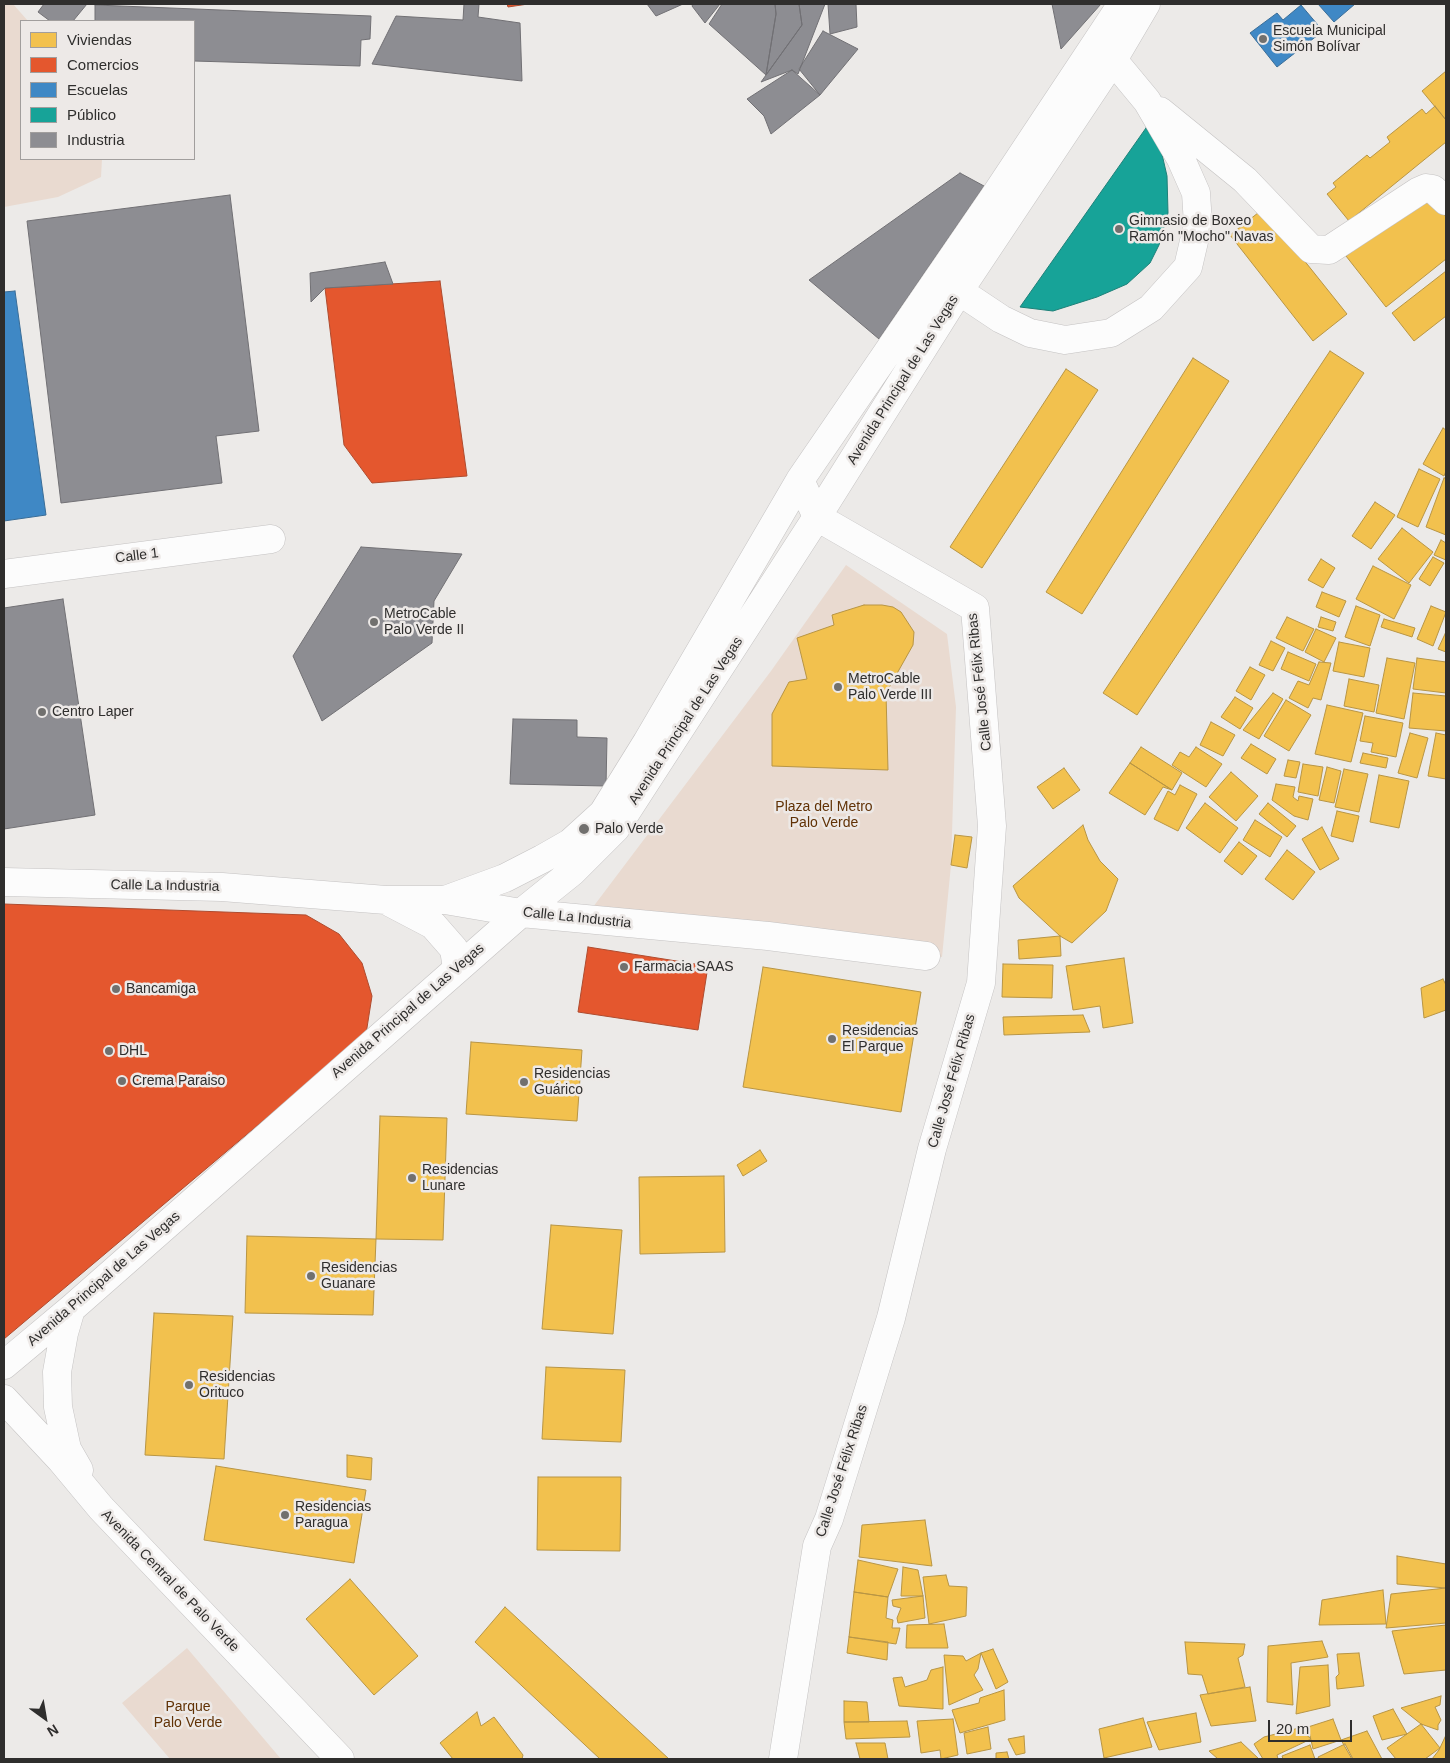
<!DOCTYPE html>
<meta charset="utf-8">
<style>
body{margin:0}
#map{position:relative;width:1450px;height:1763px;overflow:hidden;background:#eceae8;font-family:Helvetica,sans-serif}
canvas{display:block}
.frame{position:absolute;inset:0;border:5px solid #2f2e2d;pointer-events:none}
.legend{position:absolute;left:20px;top:20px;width:175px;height:140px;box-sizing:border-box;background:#ede9e7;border:1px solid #a19e9d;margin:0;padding:6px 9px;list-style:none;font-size:15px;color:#2f2e2d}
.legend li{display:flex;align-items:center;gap:10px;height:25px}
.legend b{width:25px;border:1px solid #a19e9d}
.north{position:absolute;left:20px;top:1693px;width:50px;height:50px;-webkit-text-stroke:4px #ede9e7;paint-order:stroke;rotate:148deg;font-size:14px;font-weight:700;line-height:20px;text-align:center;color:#2f2e2d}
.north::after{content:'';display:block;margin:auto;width:18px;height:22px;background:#2f2e2d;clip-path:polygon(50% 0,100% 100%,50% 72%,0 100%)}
.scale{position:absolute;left:1268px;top:1720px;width:84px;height:22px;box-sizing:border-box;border:2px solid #2f2e2d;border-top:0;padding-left:6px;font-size:15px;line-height:18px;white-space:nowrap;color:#2f2e2d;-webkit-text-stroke:4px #ede9e7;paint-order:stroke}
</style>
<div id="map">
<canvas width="1450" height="1763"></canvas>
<div class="frame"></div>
<ul class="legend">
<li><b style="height:14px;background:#f2c14e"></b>Viviendas</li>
<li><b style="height:14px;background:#e4572e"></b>Comercios</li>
<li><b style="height:14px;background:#3f88c5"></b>Escuelas</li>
<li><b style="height:14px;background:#17a398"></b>Público</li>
<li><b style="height:14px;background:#8d8d92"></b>Industria</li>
</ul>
<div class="north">N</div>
<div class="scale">20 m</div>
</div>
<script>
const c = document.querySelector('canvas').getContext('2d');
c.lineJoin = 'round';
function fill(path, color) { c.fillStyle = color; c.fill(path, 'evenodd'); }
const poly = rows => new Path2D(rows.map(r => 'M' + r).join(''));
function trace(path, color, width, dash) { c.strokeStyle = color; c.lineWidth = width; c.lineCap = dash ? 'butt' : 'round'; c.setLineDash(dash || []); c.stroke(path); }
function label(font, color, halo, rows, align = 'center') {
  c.font = font + ' Helvetica,sans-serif'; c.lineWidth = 5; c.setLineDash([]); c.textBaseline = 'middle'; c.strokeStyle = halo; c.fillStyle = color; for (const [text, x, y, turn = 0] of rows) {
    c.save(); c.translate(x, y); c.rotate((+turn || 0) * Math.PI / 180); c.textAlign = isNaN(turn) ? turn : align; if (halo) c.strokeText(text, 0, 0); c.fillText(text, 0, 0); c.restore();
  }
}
fill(poly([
 [4,4,13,4,28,21,21,21,21,159,102,159,101,177,58,197,4,207],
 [846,565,947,634,956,707,951,865,942,957,728,935,590,911,771,671],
 [187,1648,281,1759,170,1759,122,1703]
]), '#e9dad0');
const homes = poly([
 [1446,71,1446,120,1422,91,1446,71],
 [1435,106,1446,120,1446,142,1349,221,1327,194,1336,187,1333,183,1367,155,1370,158,1390,142,1387,137,1422,109,1426,114,1435,106],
 [1427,194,1446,217,1446,259,1386,307,1346,256,1427,194],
 [1263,209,1347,314,1313,341,1230,235,1263,209],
 [1446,271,1446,316,1414,341,1392,313,1446,271],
 [1330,351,1364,373,1137,715,1103,693,1330,351],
 [1193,358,1229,381,1082,614,1046,592,1193,358],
 [1066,369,1098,390,982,568,950,547,1066,369],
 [1443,428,1446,430,1446,471,1444,476,1423,464,1443,428],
 [1419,469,1440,479,1418,527,1397,517,1419,469],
 [1444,478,1446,478,1446,535,1426,527,1444,478],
 [1375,502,1395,515,1371,549,1352,536,1375,502],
 [1402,528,1433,552,1409,583,1378,559,1402,528],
 [1441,540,1446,543,1446,560,1434,555,1441,540],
 [1433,557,1444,563,1430,586,1419,579,1433,557],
 [1321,559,1335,568,1323,588,1308,580,1321,559],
 [1373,566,1411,585,1394,619,1356,599,1373,566],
 [1322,592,1346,601,1339,617,1316,607,1322,592],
 [864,605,882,605,893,607,901,612,914,632,913,645,886,693,888,770,772,766,772,714,789,682,807,679,797,638,834,625,832,615,864,605],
 [1356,606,1380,615,1370,646,1345,637,1356,606],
 [1431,606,1446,612,1433,646,1417,639,1431,606],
 [1287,617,1314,629,1303,651,1276,638,1287,617],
 [1321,617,1336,622,1333,631,1318,627,1321,617],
 [1384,619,1415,628,1412,637,1381,627,1384,619],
 [1316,629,1336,638,1324,662,1305,652,1316,629],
 [1445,634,1446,635,1446,652,1438,649,1445,634],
 [1271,641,1285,648,1273,671,1259,665,1271,641],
 [1339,642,1370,648,1364,677,1333,671,1339,642],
 [1288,652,1316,664,1309,681,1281,669,1288,652],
 [1387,658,1415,663,1404,719,1376,713,1387,658],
 [1417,658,1446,662,1446,693,1413,689,1417,658],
 [1319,662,1331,663,1321,700,1313,698,1308,708,1289,698,1298,681,1309,685,1319,662],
 [1250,667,1265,675,1251,700,1236,691,1250,667],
 [1349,679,1379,685,1374,712,1344,706,1349,679],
 [1273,693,1283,699,1259,739,1243,730,1273,693],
 [1413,693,1446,696,1446,731,1409,728,1413,693],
 [1235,697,1253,708,1240,729,1221,717,1235,697],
 [1286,700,1311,715,1289,751,1264,736,1286,700],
 [1327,705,1363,713,1351,762,1315,754,1327,705],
 [1365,716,1403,723,1396,757,1371,752,1373,743,1360,741,1365,716],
 [1211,722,1235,735,1223,756,1200,745,1211,722],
 [1410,733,1428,738,1417,778,1398,773,1410,733],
 [1436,733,1446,735,1446,779,1428,776,1436,733],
 [1251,744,1276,759,1267,774,1241,758,1251,744],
 [1141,747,1182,773,1172,790,1130,763,1141,747],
 [1196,747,1222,764,1206,787,1172,765,1180,752,1189,757,1196,747],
 [1363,753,1388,758,1386,768,1360,763,1363,753],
 [1288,760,1300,762,1296,778,1284,776,1288,760],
 [1130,763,1172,790,1163,787,1145,815,1109,793,1130,763],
 [1303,764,1323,767,1318,796,1298,792,1303,764],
 [1327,767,1341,771,1334,803,1319,800,1327,767],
 [1064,768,1080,790,1053,809,1037,787,1064,768],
 [1344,769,1368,774,1359,812,1335,807,1344,769],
 [1231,772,1258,796,1236,821,1209,797,1231,772],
 [1379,775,1409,781,1399,828,1370,822,1379,775],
 [1276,784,1295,787,1293,797,1298,801,1299,796,1313,799,1308,820,1294,816,1272,800,1276,784],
 [1180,785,1197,794,1178,831,1154,819,1168,791,1175,795,1180,785],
 [1205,803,1238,828,1220,853,1186,828,1205,803],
 [1268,803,1296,826,1287,837,1259,814,1268,803],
 [1337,811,1359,816,1353,842,1331,836,1337,811],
 [1255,820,1282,837,1270,857,1243,840,1255,820],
 [1083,825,1088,840,1100,861,1118,879,1106,911,1072,943,1060,936,1019,898,1013,886,1083,825],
 [1322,827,1339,859,1320,870,1302,839,1322,827],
 [955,835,972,837,967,868,951,865,955,835],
 [1239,842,1257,856,1242,875,1224,861,1239,842],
 [1287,850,1315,872,1293,900,1265,879,1287,850],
 [1060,936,1061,956,1019,959,1018,940,1060,936],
 [1124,958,1133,1023,1103,1028,1100,1006,1073,1010,1066,966,1124,958],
 [1003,964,1053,965,1052,998,1002,997,1003,964],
 [763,967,921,992,901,1112,743,1087,763,967],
 [1443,979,1446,985,1446,1010,1424,1018,1421,988,1443,979],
 [1083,1015,1090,1032,1004,1035,1003,1017,1083,1015],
 [471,1042,582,1050,577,1121,466,1114,471,1042],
 [380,1116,447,1118,443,1240,376,1239,380,1116],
 [760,1150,767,1161,743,1176,737,1165,760,1150],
 [724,1176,725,1252,640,1254,639,1177,724,1176],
 [551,1225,622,1230,613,1334,542,1329,551,1225],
 [247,1236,376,1239,373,1315,245,1313,247,1236],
 [154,1313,233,1316,224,1459,145,1455,154,1313],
 [546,1367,625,1370,621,1442,542,1439,546,1367],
 [347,1455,372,1458,371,1480,347,1477,347,1455],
 [216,1466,366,1490,354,1563,204,1540,216,1466],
 [538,1477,621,1477,620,1551,537,1550,538,1477],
 [925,1520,932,1566,859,1557,862,1525,925,1520],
 [1397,1556,1446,1564,1446,1588,1397,1584,1397,1556],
 [858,1560,898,1569,888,1597,854,1592,858,1560],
 [903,1567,918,1570,923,1596,901,1596,903,1567],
 [946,1575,949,1586,967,1587,966,1616,929,1624,923,1577,946,1575],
 [350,1579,418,1656,374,1695,306,1619,350,1579],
 [1446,1588,1446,1623,1386,1628,1391,1594,1446,1588],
 [1383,1590,1386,1624,1319,1625,1322,1600,1383,1590],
 [854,1592,888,1597,886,1618,893,1620,892,1628,900,1628,896,1644,849,1637,854,1592],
 [923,1596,925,1618,898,1623,897,1618,901,1608,893,1606,892,1600,923,1596],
 [505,1607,669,1759,600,1759,475,1642,505,1607],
 [944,1624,948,1648,906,1648,907,1625,944,1624],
 [1446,1625,1446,1670,1404,1674,1392,1631,1446,1625],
 [849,1637,888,1642,887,1660,847,1653,849,1637],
 [1322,1641,1328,1657,1291,1663,1293,1705,1267,1702,1268,1646,1322,1641],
 [1185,1642,1245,1644,1243,1655,1238,1658,1245,1687,1208,1694,1202,1675,1188,1674,1185,1642],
 [993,1649,1008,1682,996,1689,981,1653,993,1649],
 [981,1653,978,1669,974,1675,983,1690,949,1705,944,1655,963,1656,966,1661,981,1653],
 [1359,1653,1364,1686,1337,1689,1336,1677,1339,1674,1337,1654,1359,1653],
 [1328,1665,1330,1706,1296,1714,1300,1667,1328,1665],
 [943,1667,943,1709,899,1706,893,1678,902,1677,905,1687,927,1680,931,1670,943,1667],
 [1250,1687,1256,1721,1211,1726,1200,1695,1250,1687],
 [1004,1690,1005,1720,960,1733,952,1710,979,1703,980,1698,1004,1690],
 [1441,1696,1440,1705,1435,1707,1441,1720,1438,1725,1438,1730,1421,1724,1401,1708,1441,1696],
 [844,1701,867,1702,869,1722,844,1722,844,1701],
 [1393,1709,1407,1734,1382,1740,1373,1716,1393,1709],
 [477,1712,481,1726,494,1717,523,1755,522,1759,453,1759,440,1743,477,1712],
 [1196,1713,1201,1742,1159,1750,1147,1722,1196,1713],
 [1143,1718,1152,1747,1104,1758,1099,1729,1143,1718],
 [953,1719,958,1755,941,1759,940,1750,921,1753,917,1721,953,1719],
 [1333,1719,1341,1740,1313,1749,1308,1727,1333,1719],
 [907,1721,910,1737,846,1739,844,1722,907,1721],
 [1421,1724,1440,1748,1425,1759,1396,1759,1387,1748,1421,1724],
 [988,1727,991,1749,967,1754,964,1733,988,1727],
 [1299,1728,1311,1739,1277,1755,1278,1759,1263,1759,1254,1744,1264,1737,1299,1728],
 [1367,1731,1382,1759,1352,1759,1341,1740,1367,1731],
 [1446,1735,1446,1759,1432,1759,1439,1750,1446,1735],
 [1024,1736,1025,1753,1016,1755,1008,1739,1024,1736],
 [1241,1742,1259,1759,1218,1759,1209,1751,1241,1742],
 [856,1743,885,1743,888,1759,860,1759,856,1743],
 [1345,1744,1353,1759,1319,1759,1318,1757,1345,1744],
 [1310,1745,1315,1759,1283,1759,1282,1756,1310,1745],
 [1007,1752,1009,1759,996,1759,996,1753,1007,1752]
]);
fill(homes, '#f2c14e');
trace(homes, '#b89544', 1);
const shops = poly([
 [507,4,528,4,508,7,507,4],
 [440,281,467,476,372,483,344,445,325,288,440,281],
 [4,904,306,915,339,934,362,963,372,996,366,1034,4,1339,4,904],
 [588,947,708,966,698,1030,578,1012,588,947]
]);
fill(shops, '#e4572e');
trace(shops, '#ae4b2e', 1);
const schools = poly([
 [1318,4,1355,4,1334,22,1318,4],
 [1301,5,1323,31,1277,67,1250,33,1277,13,1283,20,1301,5],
 [15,291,46,515,4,521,4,292,15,291]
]);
fill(schools, '#3f88c5');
trace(schools, '#3a6d97', 1);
const public = poly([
 [1146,128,1161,150,1167,176,1168,213,1159,245,1150,263,1127,284,1097,297,1053,311,1020,307,1146,128]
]);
fill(public, '#17a398');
trace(public, '#1e8078', 1);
const industry = poly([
 [44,4,87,4,73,21,50,21,38,12,44,4],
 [464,4,479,4,478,17,520,23,522,81,372,64,396,16,463,20,464,4],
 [647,4,683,4,656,16,647,4],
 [693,4,720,4,705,23,692,6,693,4],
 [722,4,775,4,776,14,766,75,709,24,722,4],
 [775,4,799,4,802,25,766,75,776,14,775,4],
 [799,4,825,4,798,74,792,70,761,82,802,25,799,4],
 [828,4,856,4,857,27,830,34,828,4],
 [1052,4,1101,4,1061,49,1052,4],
 [95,5,371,16,370,39,361,40,360,66,194,61,194,21,95,21,95,5],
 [823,31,858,49,820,95,799,69,823,31],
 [792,70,820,95,771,134,764,116,747,99,792,70],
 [960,173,984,186,879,339,809,280,960,173],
 [230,195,259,431,216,436,222,483,61,503,27,221,230,195],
 [385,262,393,284,325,288,311,302,310,273,385,262],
 [361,547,462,554,434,601,432,643,322,721,293,656,361,547],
 [63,599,95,815,4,829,4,608,63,599],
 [513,719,577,720,577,737,607,738,606,786,510,784,513,719]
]);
fill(industry, '#8d8d92');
trace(industry, '#717074', 1);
const minor = poly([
 [1160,111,1245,180,1311,249,1329,250,1419,191,1426,188,1433,189,1446,201],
 [959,291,1001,319,1030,333,1065,340,1111,333,1151,308,1188,267,1198,224,1196,193,1181,159,1147,101,1113,60],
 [4,574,271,539],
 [4,882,222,887,386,900,445,900,521,913,768,936,926,956],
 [445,900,505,878,542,859,570,843,603,813,647,742,800,480,994,197,1122,4],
 [391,903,433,925,454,949,457,969],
 [71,1309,64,1333,57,1372,58,1407,67,1449,79,1470],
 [4,1365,71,1309,521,913,572,872,616,828,817,517,959,291,1113,60,1146,4],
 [4,1399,61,1460,101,1508,340,1759],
 [783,1759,817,1546,829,1519,891,1318,932,1149,981,983,992,826,975,608,817,517,800,480]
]);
trace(minor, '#c4c2c2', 29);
trace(minor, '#fcfcfc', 28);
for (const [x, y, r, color] of [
 [1263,39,5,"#71706e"],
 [1119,229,5,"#71706e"],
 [374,622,5,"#71706e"],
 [838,687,5,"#71706e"],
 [42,712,5,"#71706e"],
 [584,829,6,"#71706e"],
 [624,967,5,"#71706e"],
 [116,989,5,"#71706e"],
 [832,1039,5,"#71706e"],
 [109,1051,5,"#71706e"],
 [122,1081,5,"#71706e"],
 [524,1082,5,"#71706e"],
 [412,1178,5,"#71706e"],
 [311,1276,5,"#71706e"],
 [189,1385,5,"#71706e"],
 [285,1515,5,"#71706e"]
]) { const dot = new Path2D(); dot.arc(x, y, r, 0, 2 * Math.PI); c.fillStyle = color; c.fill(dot); trace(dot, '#ede9e7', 2); }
label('14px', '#2f2e2d', '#ede9e7', [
 ["Escuela Municipal",1273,31],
 ["Simón Bolívar",1273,47],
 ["Gimnasio de Boxeo",1129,221],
 ["Ramón \"Mocho\" Navas",1129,237],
 ["MetroCable",384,614],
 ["Palo Verde II",384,630],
 ["MetroCable",848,679],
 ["Palo Verde III",848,695],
 ["Centro Laper",52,712],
 ["Palo Verde",595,829],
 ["Farmacia SAAS",634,967],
 ["Bancamiga",126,989],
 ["Residencias",842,1031],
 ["El Parque",842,1047],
 ["DHL",119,1051],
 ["Residencias",534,1074],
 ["Guárico",534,1090],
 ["Crema Paraiso",132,1081],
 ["Residencias",422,1170],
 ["Lunare",422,1186],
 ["Residencias",321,1268],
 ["Guanare",321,1284],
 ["Residencias",199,1377],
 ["Orituco",199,1393],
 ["Residencias",295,1507],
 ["Paragua",295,1523]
], 'left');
label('14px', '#2f2e2d', '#ede9e7', [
 ["Avenida Principal de Las Vegas",903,380,-58],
 ["Calle 1",137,556,-7],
 ["Calle José Félix Ribas",980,682,-96],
 ["Avenida Principal de Las Vegas",686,721,-57],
 ["Calle La Industria",165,886,1],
 ["Calle La Industria",577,918,6],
 ["Avenida Principal de Las Vegas",408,1011,-41],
 ["Calle José Félix Ribas",952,1081,-74],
 ["Avenida Principal de Las Vegas",104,1279,-41],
 ["Calle José Félix Ribas",842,1471,-72],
 ["Avenida Central de Palo Verde",170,1581,46]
]);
label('14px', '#613206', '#ede9e7', [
 ["Plaza del Metro",824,807],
 ["Palo Verde",824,823],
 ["Parque",188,1707],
 ["Palo Verde",188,1723]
]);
</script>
